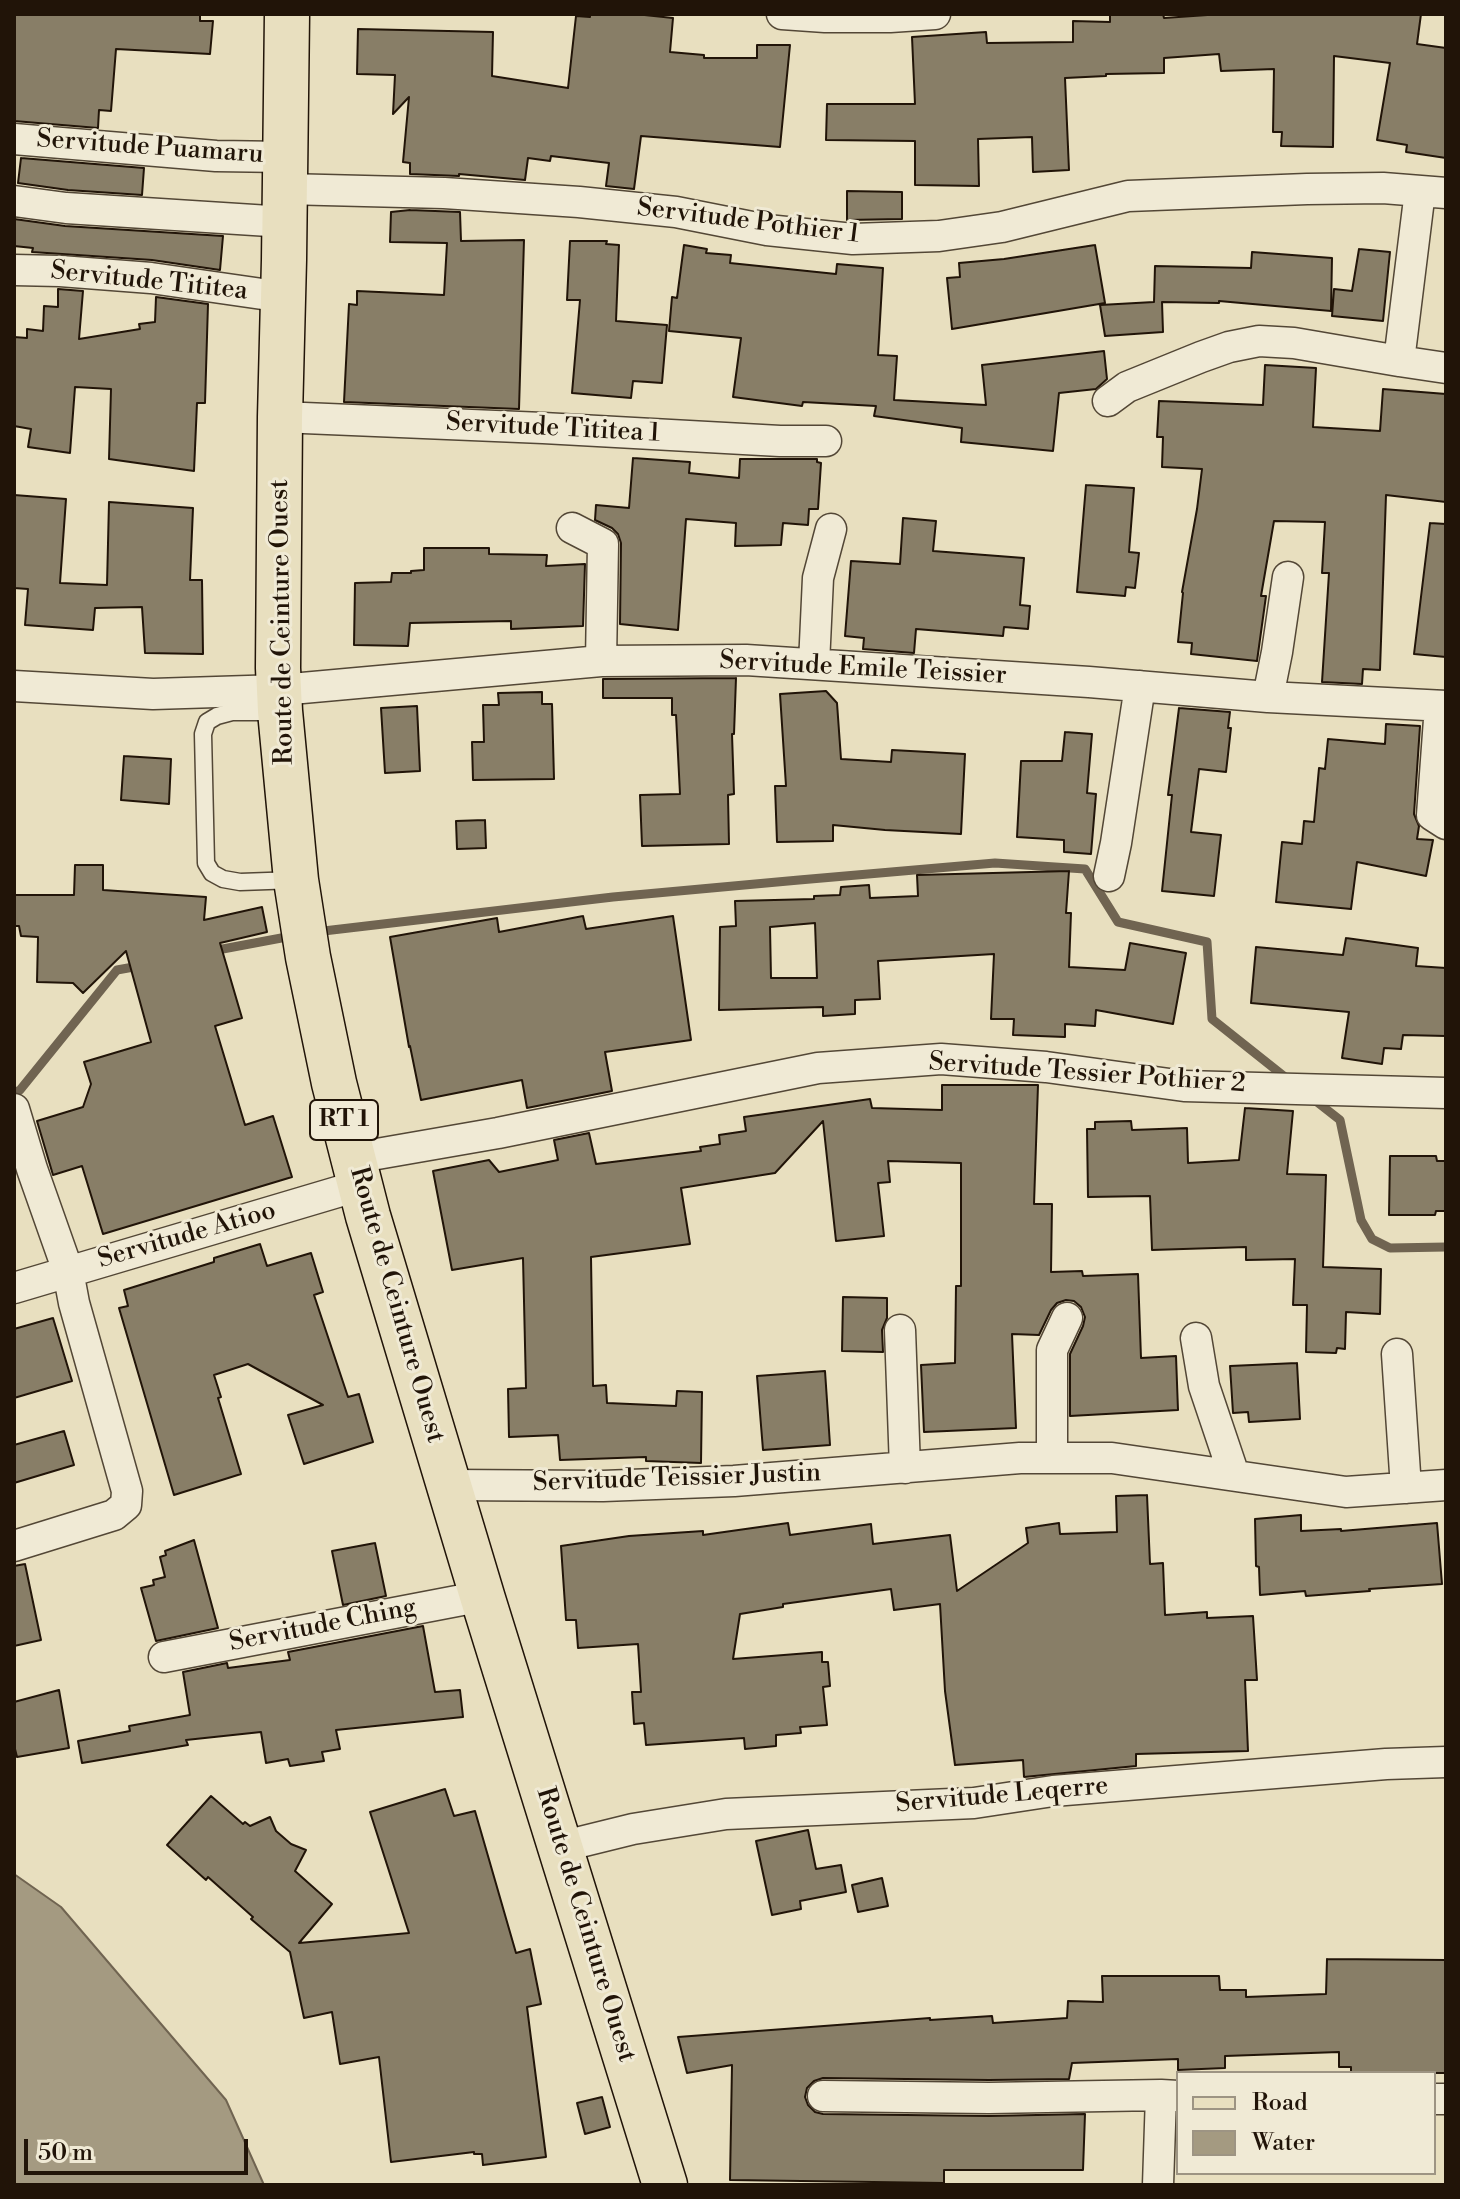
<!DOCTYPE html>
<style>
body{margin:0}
#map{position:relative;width:1460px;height:2199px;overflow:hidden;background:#e8dfbf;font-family:"Libre Bodoni",serif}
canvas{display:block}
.frame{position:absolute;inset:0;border:16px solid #211408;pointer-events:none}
.legend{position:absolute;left:1176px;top:2071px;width:260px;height:104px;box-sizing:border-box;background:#f0ead5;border:2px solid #9d9483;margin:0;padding:10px 14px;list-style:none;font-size:24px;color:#211408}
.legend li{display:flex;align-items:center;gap:16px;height:40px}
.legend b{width:40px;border:2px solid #9d9483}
.scale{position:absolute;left:24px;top:2139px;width:224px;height:36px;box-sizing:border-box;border:4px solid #211408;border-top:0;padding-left:10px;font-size:24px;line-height:28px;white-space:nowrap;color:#211408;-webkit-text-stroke:6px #f0ead5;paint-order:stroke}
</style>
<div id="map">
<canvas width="1460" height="2199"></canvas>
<div class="frame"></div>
<ul class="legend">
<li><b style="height:10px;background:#e8dfbf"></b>Road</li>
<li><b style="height:22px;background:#a49a81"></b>Water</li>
</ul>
<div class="scale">50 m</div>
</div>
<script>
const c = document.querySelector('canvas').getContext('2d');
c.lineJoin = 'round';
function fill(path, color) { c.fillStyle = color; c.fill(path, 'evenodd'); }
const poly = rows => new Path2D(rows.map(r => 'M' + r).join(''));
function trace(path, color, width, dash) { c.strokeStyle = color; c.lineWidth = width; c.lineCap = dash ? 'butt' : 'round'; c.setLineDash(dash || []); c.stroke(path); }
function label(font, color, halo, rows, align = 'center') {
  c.font = font + ' "Libre Bodoni",serif'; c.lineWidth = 6; c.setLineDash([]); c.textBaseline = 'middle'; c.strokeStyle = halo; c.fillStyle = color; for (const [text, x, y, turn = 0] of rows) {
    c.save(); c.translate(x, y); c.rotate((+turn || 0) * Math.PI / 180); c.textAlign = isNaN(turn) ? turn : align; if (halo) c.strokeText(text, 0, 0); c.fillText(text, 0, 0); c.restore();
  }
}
const water = poly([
 [14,1874,61,1907,226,2100,264,2185,14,2185,14,1874]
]);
fill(water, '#a49a81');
trace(water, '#706451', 2);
trace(poly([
 [315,932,613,897,799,880,995,863,1085,869,1118,922,1207,942,1212,1019,1290,1081],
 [212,951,292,936],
 [14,1093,20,1090,117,970,139,966],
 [1312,1098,1340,1120,1361,1220,1372,1239,1390,1248,1446,1247]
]), '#706451', 9);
const building = poly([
 [14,14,200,14,200,21,213,21,210,54,116,49,111,111,99,110,98,128,14,121,14,14],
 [590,14,635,14,673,18,670,52,704,55,704,58,757,58,757,45,790,45,780,147,641,136,634,189,606,186,609,163,551,156,550,161,528,158,525,180,459,174,459,176,410,174,410,163,403,162,409,97,393,114,395,75,357,74,358,29,493,32,492,76,568,88,576,16,590,17,590,14],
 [1110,14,1163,14,1164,18,1222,14,1421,14,1417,44,1446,48,1446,158,1406,152,1407,145,1377,140,1390,63,1334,56,1333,147,1281,146,1282,132,1273,132,1274,69,1221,71,1219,54,1164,58,1164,73,1106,74,1106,76,1065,78,1069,170,1033,172,1032,137,978,139,979,186,915,185,915,141,826,140,827,104,915,104,912,37,986,32,987,43,1073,42,1073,21,1110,22,1110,14],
 [21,158,144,168,142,195,68,190,18,183,21,158],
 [847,191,902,192,902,219,847,220,847,191],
 [410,210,460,212,461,241,524,240,519,409,344,402,349,304,357,305,357,291,444,295,447,243,390,242,391,212,410,210],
 [14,219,65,226,223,236,220,270,152,260,32,252,33,248,14,246,14,219],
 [570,241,607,241,606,244,619,245,616,321,667,325,662,383,633,381,631,398,572,393,580,300,567,300,570,241],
 [684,245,707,249,706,253,731,255,730,263,836,274,837,264,883,268,878,355,897,356,894,400,986,405,982,365,1104,351,1107,379,1096,389,1059,393,1053,451,961,442,962,428,874,416,876,406,803,402,802,406,733,397,741,338,669,331,672,297,677,298,684,245],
 [1095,245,1105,303,952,329,947,278,960,277,959,263,1004,259,1095,245],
 [1359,249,1390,252,1383,321,1332,316,1334,289,1352,291,1359,249],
 [1252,252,1332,258,1331,311,1219,301,1219,303,1162,302,1163,332,1105,336,1100,305,1154,302,1155,266,1251,268,1252,252],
 [58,289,83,291,79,339,140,329,139,324,155,322,156,297,208,304,205,403,197,403,194,471,109,459,111,389,75,387,70,453,28,447,31,429,14,426,14,337,27,338,27,329,43,331,44,306,58,307,58,289],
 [1265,365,1316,368,1313,427,1380,431,1383,389,1446,394,1446,502,1386,495,1380,670,1363,669,1362,684,1322,682,1329,573,1322,573,1325,522,1274,521,1261,596,1266,596,1257,661,1191,654,1192,643,1178,642,1183,593,1182,592,1197,509,1202,469,1162,467,1163,437,1157,437,1159,401,1263,405,1265,365],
 [633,458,690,462,689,473,739,478,740,459,817,459,817,462,821,463,818,509,809,509,808,525,783,523,781,545,735,546,736,523,686,519,678,630,620,624,621,543,618,534,612,528,595,520,596,505,629,508,633,458],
 [1086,485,1134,488,1129,552,1139,553,1135,588,1126,587,1125,596,1077,592,1086,485],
 [14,495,66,499,60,583,107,585,109,502,193,508,190,580,202,580,203,654,145,653,142,607,95,608,93,630,25,625,28,589,14,588,14,495],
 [903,518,936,521,933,551,1024,558,1020,605,1030,606,1028,629,1004,627,1003,636,916,629,914,653,863,649,864,638,845,636,851,561,900,564,903,518],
 [1430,523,1446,524,1446,657,1414,654,1430,523],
 [424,548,489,548,489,554,547,555,546,566,585,564,583,626,511,629,511,621,410,623,408,646,354,645,355,583,391,582,392,573,411,573,411,571,424,570,424,548],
 [736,678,734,734,732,734,734,794,728,795,729,844,642,846,640,795,680,794,676,715,672,715,672,698,603,698,603,679,736,678],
 [826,691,837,703,841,759,891,762,892,750,965,754,961,834,885,830,833,825,833,841,777,842,775,786,786,786,780,694,826,691],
 [542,692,542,704,552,704,554,779,473,780,472,742,484,742,483,705,499,705,498,693,542,692],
 [417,706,420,771,385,773,381,708,417,706],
 [1179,708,1230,712,1228,728,1231,728,1226,772,1199,769,1191,832,1221,835,1214,896,1162,891,1172,795,1168,795,1179,708],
 [1386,724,1420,726,1414,814,1419,826,1417,839,1433,840,1426,876,1357,862,1351,909,1276,902,1282,842,1302,844,1304,821,1314,822,1319,768,1325,769,1328,739,1385,744,1386,724],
 [1065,732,1092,734,1087,793,1096,794,1091,854,1064,852,1064,840,1017,837,1021,761,1062,761,1065,732],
 [124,756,171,759,169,804,121,800,124,756],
 [485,820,486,848,457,849,456,821,485,820],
 [75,865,103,865,103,890,206,897,204,920,262,907,267,932,220,943,242,1018,215,1026,245,1125,273,1116,292,1177,103,1234,82,1166,53,1175,37,1121,83,1107,91,1084,84,1062,151,1042,126,951,83,993,73,983,37,982,38,937,21,936,19,926,14,926,14,895,74,895,75,865],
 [1069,871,1066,913,1071,913,1069,967,1125,970,1130,943,1186,953,1173,1024,1096,1010,1095,1026,1065,1024,1065,1037,1013,1035,1014,1019,991,1019,994,954,878,961,880,999,855,1000,855,1014,823,1016,823,1007,719,1010,720,927,736,926,735,901,814,899,814,896,840,895,841,887,869,885,870,898,918,896,917,875,1069,871],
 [815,923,817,978,771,978,770,927,815,923],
 [583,916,586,929,673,916,691,1040,605,1052,612,1091,527,1108,522,1080,421,1100,410,1046,409,1047,390,937,497,918,499,932,583,916],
 [1346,938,1418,948,1416,966,1446,968,1446,1036,1403,1035,1401,1049,1384,1048,1382,1064,1342,1058,1349,1012,1251,1003,1256,947,1343,955,1346,938],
 [942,1085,1038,1085,1034,1204,1052,1204,1051,1272,1082,1271,1083,1276,1138,1274,1141,1358,1176,1356,1178,1410,1070,1416,1070,1354,1083,1326,1085,1317,1081,1307,1074,1301,1066,1300,1057,1303,1051,1310,1039,1335,1012,1334,1016,1428,924,1432,921,1365,955,1363,956,1286,961,1286,961,1163,888,1161,890,1182,878,1183,884,1236,836,1241,823,1121,775,1173,681,1188,690,1244,591,1257,593,1386,606,1385,607,1403,676,1406,677,1391,702,1392,701,1463,646,1461,646,1457,560,1460,558,1435,509,1437,508,1389,526,1388,523,1258,452,1270,433,1171,489,1160,499,1172,558,1160,554,1140,589,1133,596,1164,701,1151,700,1147,720,1144,719,1135,746,1131,744,1117,870,1099,872,1108,942,1110,942,1085],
 [1245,1108,1293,1111,1287,1174,1326,1175,1323,1267,1381,1269,1380,1314,1346,1312,1345,1349,1337,1348,1336,1353,1306,1352,1307,1305,1293,1305,1295,1259,1246,1260,1246,1247,1152,1250,1150,1196,1088,1197,1087,1129,1095,1129,1095,1122,1131,1121,1132,1130,1187,1128,1188,1163,1239,1160,1245,1108],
 [1390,1156,1436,1156,1437,1161,1446,1161,1446,1211,1436,1211,1435,1215,1389,1215,1390,1156],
 [260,1244,267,1266,311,1253,323,1292,314,1295,348,1397,359,1394,373,1442,304,1464,288,1415,323,1405,248,1364,214,1375,221,1397,218,1398,241,1474,174,1495,119,1308,128,1306,124,1290,214,1262,214,1258,260,1244],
 [843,1297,887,1298,887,1318,882,1330,883,1352,842,1351,843,1297],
 [53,1318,72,1381,14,1398,14,1329,53,1318],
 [1297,1363,1300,1419,1249,1422,1248,1412,1233,1413,1230,1366,1297,1363],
 [825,1371,830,1445,763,1450,757,1376,825,1371],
 [64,1431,74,1465,14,1483,14,1445,64,1431],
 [1147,1495,1150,1564,1163,1563,1165,1615,1207,1612,1207,1618,1253,1616,1257,1680,1245,1680,1248,1751,1136,1754,1136,1766,1024,1777,1023,1760,955,1765,945,1691,940,1604,894,1610,891,1589,783,1604,783,1607,740,1614,733,1659,822,1652,822,1662,828,1662,830,1686,823,1687,827,1725,800,1727,801,1733,776,1735,776,1746,745,1749,744,1738,646,1745,644,1723,634,1724,632,1692,641,1692,638,1644,578,1648,576,1620,566,1620,561,1546,629,1536,703,1531,703,1535,788,1523,790,1535,871,1524,873,1544,950,1535,957,1591,1028,1543,1026,1528,1059,1523,1060,1534,1117,1532,1116,1496,1147,1495],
 [1301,1515,1301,1531,1341,1529,1341,1531,1437,1523,1442,1584,1369,1589,1370,1591,1306,1596,1305,1591,1260,1595,1259,1567,1256,1566,1255,1519,1301,1515],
 [194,1540,218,1628,156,1641,141,1588,154,1585,153,1580,165,1577,160,1557,166,1555,165,1551,194,1540],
 [375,1543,386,1596,343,1605,332,1551,375,1543],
 [25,1564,41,1640,14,1646,14,1566,25,1564],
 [423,1626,435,1692,460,1690,463,1717,336,1730,340,1749,322,1752,324,1761,290,1766,288,1759,266,1763,261,1732,186,1740,188,1745,82,1763,78,1741,130,1731,129,1726,190,1715,183,1672,227,1663,228,1668,290,1660,288,1652,423,1626],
 [59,1690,69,1748,17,1757,14,1745,14,1702,59,1690],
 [445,1789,454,1816,475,1811,516,1953,530,1949,541,2004,527,2007,546,2157,483,2165,482,2154,474,2154,474,2152,391,2162,379,2057,340,2064,332,2012,304,2018,290,1952,251,1919,253,1917,208,1877,206,1880,167,1845,211,1796,243,1824,245,1822,250,1826,270,1817,276,1831,291,1844,306,1850,295,1871,332,1904,299,1943,409,1933,370,1812,445,1789],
 [808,1830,816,1869,841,1865,846,1892,800,1901,801,1909,772,1915,756,1841,808,1830],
 [882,1878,888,1906,858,1912,852,1885,882,1878],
 [1327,1959,1446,1960,1446,2073,1351,2073,1351,2067,1339,2067,1339,2052,1225,2056,1225,2068,1178,2070,1178,2059,1072,2063,1069,2079,989,2080,823,2078,814,2081,807,2088,805,2097,808,2105,815,2112,823,2114,989,2116,1085,2114,1083,2170,944,2170,944,2183,730,2180,732,2065,687,2073,678,2037,930,2018,930,2020,992,2016,993,2023,1067,2018,1068,2001,1103,2002,1102,1976,1219,1976,1220,1990,1246,1990,1246,1997,1326,1994,1327,1959],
 [602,2097,610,2127,585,2134,577,2103,602,2097]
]);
fill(building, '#887e67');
trace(building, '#211408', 2);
const service = poly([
 [279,712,232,712,217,716,207,722,203,734,206,863,212,873,223,879,240,882,296,880]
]);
const minor = poly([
 [782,14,825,17,890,17,935,14],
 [14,139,216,156,285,157],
 [285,189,444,193,579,202,676,212,767,230,853,239,939,236,1002,227,1128,196,1307,189,1383,188,1446,193],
 [1420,191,1399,361,1446,368],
 [14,201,66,208,285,222],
 [14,270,60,271,151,278,283,297],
 [1108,401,1127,387,1201,357,1229,347,1259,341,1294,343,1399,361],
 [280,417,543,428,780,441,826,441],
 [572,528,603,544,601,661],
 [814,664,818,578,831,529],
 [14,686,153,694,280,690,601,661,746,660,1089,682,1268,697,1446,706],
 [1268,697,1277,652,1288,577],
 [1440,706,1432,815,1446,824],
 [1109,876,1116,843,1140,686],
 [14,1109,32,1169,68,1271,74,1303,127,1491,126,1505,114,1515,14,1546],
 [354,1158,498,1133,818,1068,941,1059,1046,1067,1184,1086,1446,1093],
 [14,1288,361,1185],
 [900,1330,905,1468],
 [1196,1338,1204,1386,1234,1475],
 [1397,1354,1406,1488],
 [1052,1458,1052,1350,1067,1318],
 [449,1485,603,1486,734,1481,1020,1458,1112,1458,1346,1492,1446,1485],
 [164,1657,483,1596],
 [560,1847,633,1829,726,1814,974,1803,1053,1791,1386,1764,1446,1762],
 [823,2096,989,2098,1161,2095],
 [1434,2099,1446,2099],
 [1158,2185,1161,2095,1178,2096]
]);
const primary = poly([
 [287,14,284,260,280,417,278,668,280,711,296,880,308,957,334,1083,368,1216,483,1599,665,2185]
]);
trace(service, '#534736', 19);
trace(minor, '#534736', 33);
trace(primary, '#211408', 47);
trace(service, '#f0ead5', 16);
trace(minor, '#f0ead5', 30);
trace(primary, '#e8dfbf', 44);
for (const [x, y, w] of [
 [344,1120,68]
]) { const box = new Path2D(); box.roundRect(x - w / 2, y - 20, w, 40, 6); c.fillStyle = '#f0ead5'; c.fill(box); trace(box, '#211408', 2); }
label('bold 24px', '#211408', null, [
 ["RT 1",344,1120]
]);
label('26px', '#211408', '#f0ead5', [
 ["Servitude Puamaru",150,148,4],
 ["Servitude Pothier 1",748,222,7],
 ["Servitude Tititea",149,282,6],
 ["Servitude Tititea 1",553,429,3],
 ["Route de Ceinture Ouest",283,622,-91],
 ["Servitude Emile Teissier",863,669,3],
 ["Servitude Tessier Pothier 2",1087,1074,4],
 ["Servitude Atioo",187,1236,-16],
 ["Route de Ceinture Ouest",396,1305,74],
 ["Servitude Teissier Justin",677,1479,-2],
 ["Servitude Ching",323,1626,-11],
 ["Servitude Leqerre",1002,1796,-5],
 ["Route de Ceinture Ouest",585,1925,73]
]);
</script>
